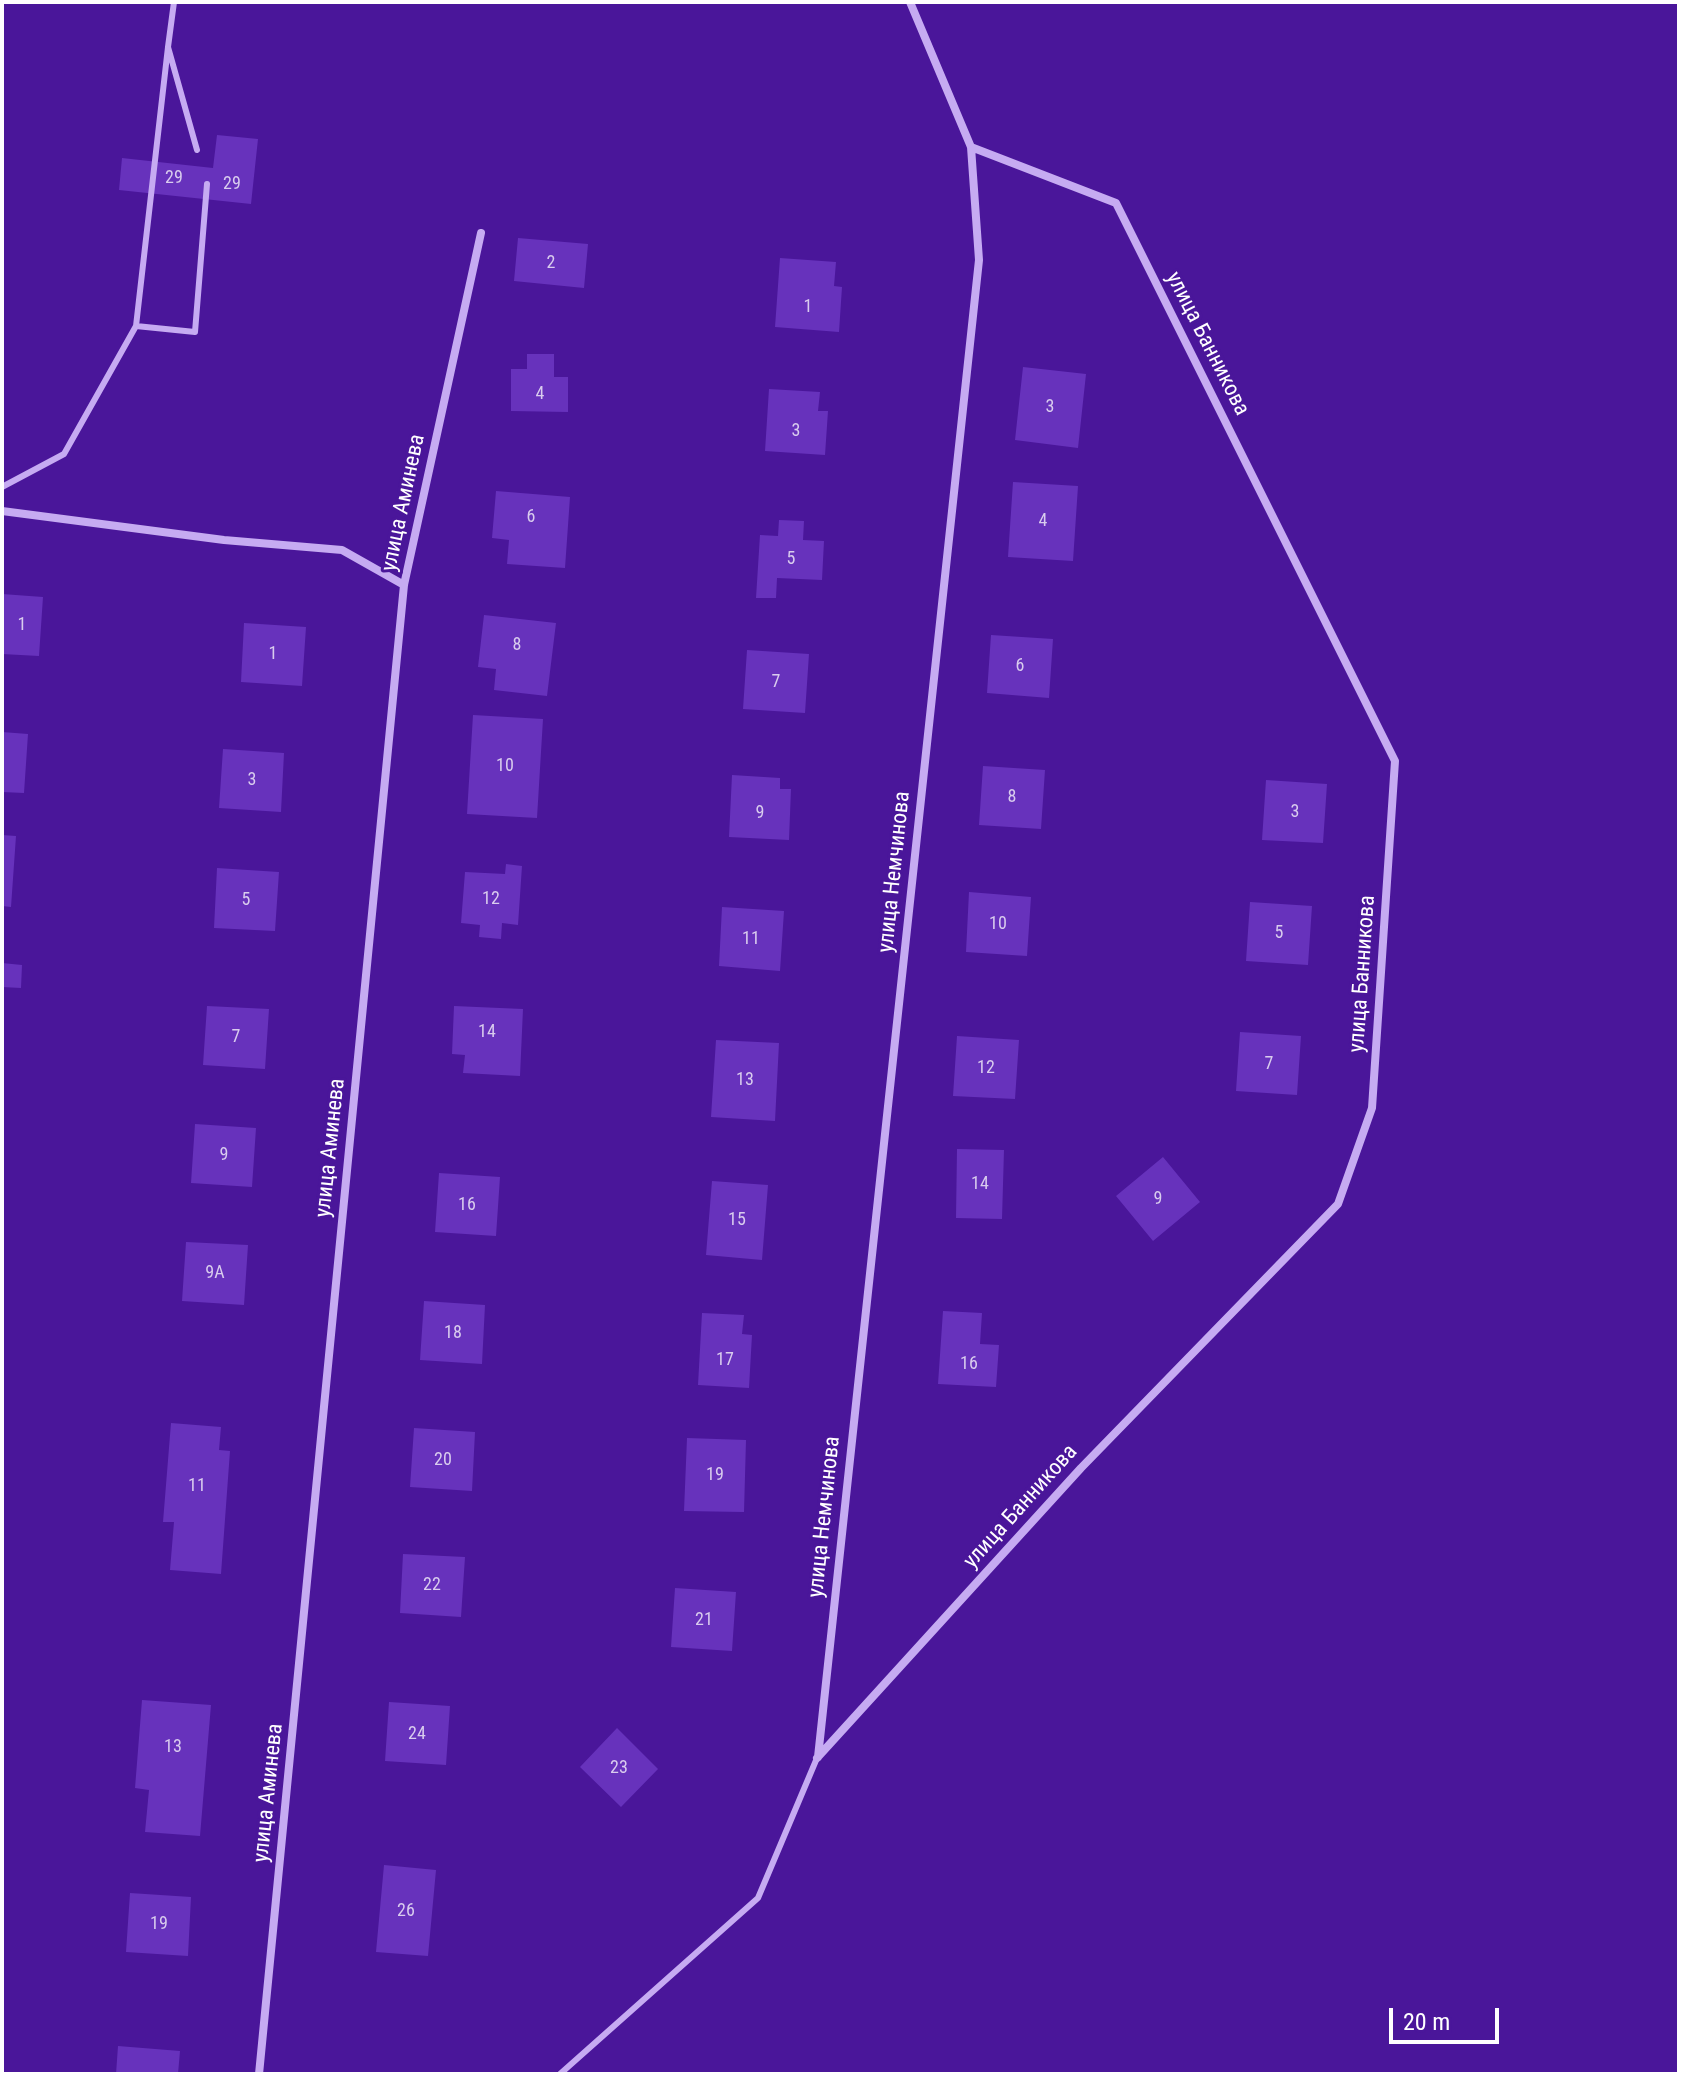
<!DOCTYPE html>
<meta charset="utf-8">
<style>
body{margin:0}
#map{position:relative;width:1681px;height:2076px;overflow:hidden;background:#4a169a;font-family:"Roboto Condensed",sans-serif}
canvas{display:block}
.frame{position:absolute;inset:0;border:4px solid #fff;pointer-events:none}
.scale{position:absolute;left:1389px;top:2008px;width:110px;height:36px;box-sizing:border-box;border:4px solid #fff;border-top:0;padding-left:10px;font-size:24px;line-height:28px;white-space:nowrap;color:#fff;-webkit-text-stroke:6px #4a169a;paint-order:stroke}
</style>
<div id="map">
<canvas width="1681" height="2076"></canvas>
<div class="frame"></div>
<div class="scale">20 m</div>
</div>
<script>
const c = document.querySelector('canvas').getContext('2d');
c.lineJoin = 'round';
function fill(path, color) { c.fillStyle = color; c.fill(path, 'evenodd'); }
const poly = rows => new Path2D(rows.map(r => 'M' + r).join(''));
function trace(path, color, width, dash) { c.strokeStyle = color; c.lineWidth = width; c.lineCap = dash ? 'butt' : 'round'; c.setLineDash(dash || []); c.stroke(path); }
function label(font, color, halo, rows, align = 'center') {
  c.font = font + ' "Roboto Condensed",sans-serif'; c.lineWidth = 6; c.setLineDash([]); c.textBaseline = 'middle'; c.strokeStyle = halo; c.fillStyle = color; for (const [text, x, y, turn = 0] of rows) {
    c.save(); c.translate(x, y); c.rotate((+turn || 0) * Math.PI / 180); c.textAlign = isNaN(turn) ? turn : align; if (halo) c.strokeText(text, 0, 0); c.fillText(text, 0, 0); c.restore();
  }
}
fill(poly([
 [217,135,258,139,251,204,119,190,122,158,213,168],
 [518,238,588,244,584,288,514,281],
 [780,258,836,262,834,286,842,287,839,332,775,327],
 [527,354,554,354,554,377,568,377,568,412,511,411,511,369,527,369],
 [1023,367,1086,374,1078,448,1015,440],
 [769,389,820,392,818,411,828,411,825,455,765,451],
 [1013,482,1078,486,1073,561,1008,557],
 [496,491,570,497,565,568,507,564,509,540,492,538],
 [779,520,804,521,803,540,824,541,822,580,777,578,776,598,756,598,760,535,778,536],
 [2,594,43,597,39,656,2,654],
 [484,615,556,623,547,696,494,690,496,669,478,667],
 [244,623,306,627,302,686,241,682],
 [991,635,1053,639,1049,698,987,693],
 [747,650,809,654,805,713,743,709],
 [473,715,543,719,537,818,467,814],
 [2,732,28,734,24,793,2,792],
 [223,749,284,753,281,812,219,808],
 [983,766,1045,770,1041,829,979,825],
 [732,775,780,778,780,789,791,789,789,840,729,837],
 [1266,780,1327,784,1323,843,1262,840],
 [2,835,16,836,11,907,2,906],
 [506,864,522,866,518,925,502,923,501,939,479,937,480,925,461,923,465,872,505,874],
 [217,868,279,872,275,931,214,928],
 [969,892,1031,897,1027,956,966,952],
 [1250,902,1312,906,1308,965,1246,961],
 [722,907,784,911,780,971,719,966],
 [2,963,22,965,21,988,2,987],
 [207,1006,269,1009,265,1069,203,1065],
 [454,1006,523,1009,520,1076,463,1073,465,1055,452,1054],
 [1240,1032,1301,1036,1297,1095,1236,1091],
 [957,1036,1019,1040,1015,1099,953,1096],
 [716,1040,779,1043,775,1121,711,1117],
 [195,1124,256,1128,252,1187,191,1183],
 [957,1149,1004,1150,1002,1219,956,1218],
 [1163,1157,1200,1202,1153,1241,1116,1196],
 [439,1173,500,1177,496,1236,435,1232],
 [712,1181,768,1185,762,1260,706,1255],
 [186,1242,248,1245,244,1305,182,1301],
 [424,1301,485,1305,482,1364,420,1360],
 [943,1311,982,1313,980,1344,999,1345,996,1387,938,1384],
 [702,1313,744,1315,742,1334,752,1335,749,1388,698,1385],
 [171,1423,221,1427,219,1450,230,1451,221,1574,170,1570,174,1522,163,1522],
 [414,1428,475,1432,472,1491,410,1487],
 [687,1438,746,1440,744,1512,684,1511],
 [403,1554,465,1557,461,1617,400,1613],
 [675,1588,736,1592,732,1651,671,1647],
 [142,1700,211,1705,200,1836,145,1832,149,1790,135,1788],
 [389,1702,450,1706,446,1765,385,1761],
 [617,1728,658,1769,621,1807,580,1767],
 [384,1865,436,1870,428,1956,376,1952],
 [130,1893,191,1897,188,1956,126,1952],
 [118,2046,180,2051,178,2074,116,2074]
]), '#6732bc');
trace(poly([
 [168,47,174,2],
 [197,150,168,47,136,326,195,332,207,184],
 [2,487,64,454,136,326],
 [560,2074,758,1898,817,1758]
]), '#c6abf2', 6);
trace(poly([
 [2,511,224,540,342,550,404,585],
 [818,1757,979,260,971,147,910,2],
 [817,1758,1081,1468,1338,1204,1372,1108,1395,761,1116,203,971,147],
 [259,2074,404,585,481,233]
]), '#c6abf2', 8);
label('18px', '#d9ccee', null, [
 ["29",174,178],
 ["29",232,184],
 ["2",551,263],
 ["1",808,307],
 ["4",540,394],
 ["3",1050,407],
 ["3",796,431],
 ["6",531,517],
 ["4",1043,521],
 ["5",791,559],
 ["1",22,625],
 ["8",517,645],
 ["1",273,654],
 ["6",1020,666],
 ["7",776,682],
 ["10",505,766],
 ["3",252,780],
 ["8",1012,797],
 ["3",1295,812],
 ["9",760,813],
 ["12",491,899],
 ["5",246,900],
 ["10",998,924],
 ["5",1279,933],
 ["11",751,939],
 ["14",487,1032],
 ["7",236,1037],
 ["7",1269,1064],
 ["12",986,1068],
 ["13",745,1080],
 ["9",224,1155],
 ["14",980,1184],
 ["9",1158,1199],
 ["16",467,1205],
 ["15",737,1220],
 ["9А",215,1273],
 ["18",453,1333],
 ["17",725,1360],
 ["16",969,1364],
 ["20",443,1460],
 ["19",715,1475],
 ["11",197,1486],
 ["22",432,1585],
 ["21",704,1620],
 ["24",417,1734],
 ["13",173,1747],
 ["23",619,1768],
 ["26",406,1911],
 ["19",159,1924]
]);
label('22px', '#fff', '#4a169a', [
 ["улица Банникова",1207,344,63],
 ["улица Аминева",404,503,-78],
 ["улица Немчинова",895,872,-84],
 ["улица Банникова",1363,974,-86],
 ["улица Аминева",331,1148,-84],
 ["улица Банникова",1021,1507,-48],
 ["улица Немчинова",825,1517,-84],
 ["улица Аминева",269,1793,-84]
]);
</script>
